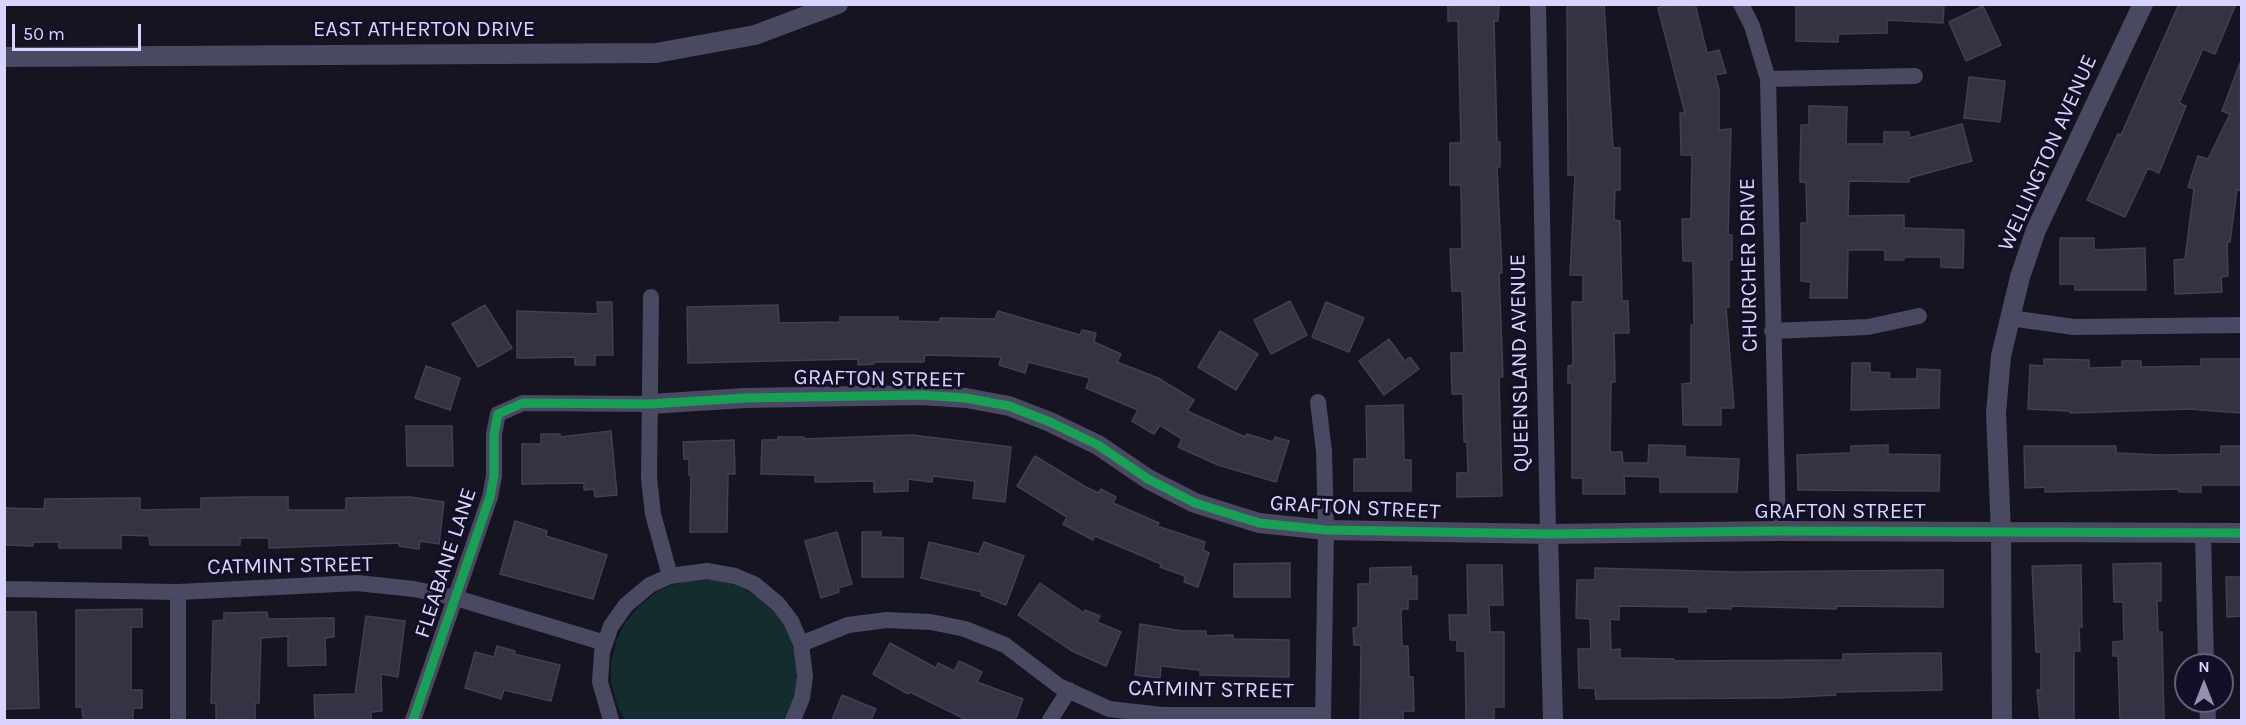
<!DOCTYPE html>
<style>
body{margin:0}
#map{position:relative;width:2246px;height:725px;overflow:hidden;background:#161421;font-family:Karla,sans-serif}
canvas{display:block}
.frame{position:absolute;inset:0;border:6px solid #d9d4ff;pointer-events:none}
.north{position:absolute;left:2174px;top:653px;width:60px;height:60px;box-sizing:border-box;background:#130f26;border:2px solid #625e7d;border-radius:50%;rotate:0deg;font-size:16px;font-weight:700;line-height:24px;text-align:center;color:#d9d4ff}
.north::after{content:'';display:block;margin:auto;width:21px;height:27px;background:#9591b1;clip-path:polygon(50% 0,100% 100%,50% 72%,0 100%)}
.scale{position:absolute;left:12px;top:24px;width:129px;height:27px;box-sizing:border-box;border:3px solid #d9d4ff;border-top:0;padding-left:8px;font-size:18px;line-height:21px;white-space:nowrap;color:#d9d4ff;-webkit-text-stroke:4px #130f26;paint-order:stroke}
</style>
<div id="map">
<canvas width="2246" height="725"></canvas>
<div class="frame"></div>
<div class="north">N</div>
<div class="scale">50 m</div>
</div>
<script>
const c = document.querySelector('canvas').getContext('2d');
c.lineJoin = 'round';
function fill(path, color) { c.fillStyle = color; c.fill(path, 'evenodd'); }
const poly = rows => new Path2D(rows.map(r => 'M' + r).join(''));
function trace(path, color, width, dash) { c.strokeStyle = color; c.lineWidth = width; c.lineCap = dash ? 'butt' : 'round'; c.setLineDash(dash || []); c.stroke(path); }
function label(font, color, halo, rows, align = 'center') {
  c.font = font + ' Karla,sans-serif'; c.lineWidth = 6; c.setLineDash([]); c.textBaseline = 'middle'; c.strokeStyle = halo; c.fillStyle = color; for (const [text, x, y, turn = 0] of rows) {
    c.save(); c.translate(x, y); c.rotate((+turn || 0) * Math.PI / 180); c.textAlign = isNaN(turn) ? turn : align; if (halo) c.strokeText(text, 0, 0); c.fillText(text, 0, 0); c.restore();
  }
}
fill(poly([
 [695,580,715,580,739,586,760,599,778,616,790,637,796,659,796,686,792,705,784,720,625,720,619,710,611,684,611,662,617,640,625,623,640,605,657,592,672,585]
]), '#132c2d');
const building = poly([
 [1448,4,1499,4,1498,21,1494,21,1497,142,1500,142,1500,167,1497,167,1502,273,1499,273,1503,377,1499,377,1502,496,1457,497,1457,473,1468,473,1467,442,1464,442,1463,394,1452,394,1451,353,1464,353,1462,291,1452,291,1450,249,1462,249,1461,185,1450,185,1450,143,1461,143,1458,21,1448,21,1448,4],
 [1567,4,1604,4,1613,148,1620,148,1620,190,1615,190,1614,220,1620,221,1622,301,1628,301,1629,333,1614,333,1615,382,1611,382,1610,452,1622,452,1623,463,1648,463,1649,445,1685,446,1685,457,1739,459,1737,492,1660,492,1660,477,1624,476,1625,494,1583,494,1583,478,1572,478,1572,383,1568,383,1568,366,1573,365,1572,302,1583,302,1583,275,1570,275,1575,175,1568,175,1567,4],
 [1670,4,1695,4,1707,53,1719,50,1726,73,1715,75,1719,89,1719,130,1731,129,1728,235,1732,235,1732,260,1729,260,1729,307,1726,307,1734,408,1721,408,1721,425,1683,425,1682,384,1691,383,1691,325,1694,325,1693,261,1683,261,1682,219,1691,219,1692,155,1681,155,1680,113,1685,113,1658,8,1670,4],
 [1796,4,1944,4,1943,23,1887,20,1887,33,1838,34,1838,42,1796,41,1796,4],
 [2179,4,2236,4,2215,54,2203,49,2179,103,2186,106,2159,173,2148,168,2125,217,2087,200,2118,134,2121,135,2179,4],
 [1983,6,2001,45,1966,61,1949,22,1983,6],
 [2240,63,2241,191,2237,189,2230,242,2227,242,2228,276,2221,277,2222,292,2175,294,2174,260,2185,259,2194,189,2188,187,2198,156,2208,159,2230,114,2222,111,2240,63],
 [1969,77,2005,81,2000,122,1964,118,1969,77],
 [1809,106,1847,107,1846,144,1884,144,1884,132,1909,132,1909,138,1962,124,1972,161,1909,178,1909,182,1849,181,1848,216,1904,215,1904,228,1964,230,1963,268,1941,267,1941,257,1904,257,1904,260,1885,260,1885,250,1848,250,1847,298,1810,298,1811,282,1801,281,1801,223,1807,223,1806,182,1800,182,1800,168,1801,125,1809,125,1809,106],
 [2060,238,2094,238,2094,250,2145,248,2146,290,2075,290,2075,284,2060,284,2060,238],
 [1290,301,1307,335,1271,354,1254,320,1290,301],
 [597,302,612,302,613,355,595,355,595,365,575,365,575,357,517,358,517,311,598,314,597,302],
 [1326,302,1364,318,1349,352,1312,337,1326,302],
 [485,305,512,348,478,367,452,324,485,305],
 [778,305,779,323,840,322,840,317,898,317,898,321,940,322,940,318,995,319,998,311,1080,335,1082,330,1096,333,1094,342,1121,354,1117,362,1158,378,1194,400,1187,411,1245,437,1247,434,1273,442,1275,437,1289,441,1276,482,1218,465,1178,447,1182,439,1160,425,1154,434,1132,421,1138,410,1086,388,1090,378,1028,362,1025,373,999,365,1001,357,925,355,924,362,874,362,874,364,858,365,858,359,688,363,687,307,778,305],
 [1220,331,1258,354,1236,390,1198,367,1220,331],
 [1389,339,1405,361,1410,357,1419,369,1384,395,1359,361,1389,339],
 [2044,359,2089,360,2089,368,2122,367,2122,361,2141,361,2141,367,2201,366,2201,359,2241,359,2241,413,2189,409,2070,413,2070,411,2028,409,2030,365,2044,366,2044,359],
 [1852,363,1870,363,1870,372,1890,373,1889,379,1917,379,1917,369,1940,370,1939,408,1851,410,1852,363],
 [426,366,460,378,450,410,415,398,426,366],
 [1403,405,1404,460,1411,460,1411,491,1354,491,1354,459,1367,459,1366,406,1403,405],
 [406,426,452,426,453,466,407,466,406,426],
 [611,431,617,495,595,497,594,489,584,490,584,483,522,484,522,444,541,444,541,434,560,434,560,437,611,431],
 [912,435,1011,447,1005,502,973,498,975,481,933,476,932,482,908,479,908,491,874,492,874,481,815,482,815,475,761,474,762,440,778,440,778,437,804,437,804,439,912,435],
 [734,440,735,474,728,474,727,532,690,532,691,475,689,475,689,459,684,459,683,442,734,440],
 [1888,445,1888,454,1940,455,1939,491,1798,490,1797,455,1851,453,1851,446,1888,445],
 [2024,446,2116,446,2116,453,2159,455,2221,454,2221,446,2241,446,2241,485,2201,485,2201,492,2179,492,2179,489,2045,492,2045,487,2025,488,2024,446],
 [1035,456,1084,486,1098,493,1101,489,1116,497,1113,503,1159,523,1157,526,1205,542,1203,550,1209,553,1198,587,1184,582,1185,576,1160,567,1161,564,1095,536,1093,540,1063,524,1067,517,1017,486,1035,456],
 [249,497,288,497,288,510,346,510,346,498,410,497,444,502,439,544,420,541,419,549,399,546,400,543,269,548,269,538,240,538,240,545,150,545,149,536,121,535,121,548,59,548,59,542,33,542,33,546,4,545,4,508,44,509,45,499,140,498,140,510,201,509,201,498,249,497],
 [515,521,547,531,546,536,607,555,593,599,500,574,515,521],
 [837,532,852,584,838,588,839,592,821,598,805,541,837,532],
 [862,532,881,532,881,537,903,538,903,577,862,577,862,532],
 [929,542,979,554,984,542,1024,556,1006,605,981,595,982,592,921,578,929,542],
 [1290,563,1290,597,1234,597,1234,564,1290,563],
 [2161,563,2161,601,2157,601,2158,632,2162,632,2164,720,2120,720,2118,656,2113,656,2113,642,2124,641,2123,602,2114,602,2113,564,2161,563],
 [1467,565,1502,565,1503,605,1489,605,1490,632,1504,632,1504,707,1494,707,1494,720,1466,720,1465,651,1457,651,1457,640,1450,640,1449,615,1468,615,1467,565],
 [2081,565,2082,627,2079,627,2080,651,2074,651,2074,720,2040,720,2037,690,2041,690,2041,652,2036,652,2032,566,2081,565],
 [1411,567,1411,576,1417,576,1417,599,1408,599,1408,609,1401,609,1402,646,1408,646,1409,677,1413,677,1414,711,1403,711,1403,720,1360,720,1361,645,1354,645,1353,628,1358,627,1358,584,1370,584,1370,568,1411,567],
 [1595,568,1737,572,1943,570,1943,607,1836,606,1836,609,1731,606,1731,609,1706,608,1706,612,1689,612,1689,607,1619,606,1619,620,1610,619,1611,650,1620,649,1620,658,1674,659,1674,661,1843,660,1843,654,1941,653,1942,690,1835,692,1836,695,1779,698,1596,699,1595,688,1579,688,1578,649,1591,649,1590,619,1576,618,1577,580,1595,580,1595,568],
 [2226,577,2241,577,2241,616,2227,617,2226,577],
 [1040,583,1084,613,1085,610,1100,616,1097,622,1121,632,1106,666,1072,651,1018,615,1040,583],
 [142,609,142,627,131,627,131,690,142,690,142,708,133,708,133,720,83,720,82,707,76,707,76,610,142,609],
 [4,612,36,612,39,708,4,709,4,612],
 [267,612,268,619,334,618,334,637,325,638,326,665,288,666,288,636,261,638,259,703,255,703,255,720,216,720,216,703,211,703,213,621,224,620,224,613,267,612],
 [366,616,405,621,398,677,381,674,382,711,371,712,371,720,315,720,314,695,355,694,366,616],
 [1140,624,1182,631,1206,631,1206,636,1233,635,1233,639,1289,640,1289,677,1200,675,1200,670,1161,666,1160,678,1135,675,1140,624],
 [890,643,936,668,938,663,954,671,959,661,982,672,977,682,1023,699,1015,720,967,720,910,692,908,694,873,674,890,643],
 [497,646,515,651,514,654,560,665,551,701,504,690,501,699,465,688,475,652,494,657,497,646],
 [842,695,876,709,871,720,832,720,842,695]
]);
fill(building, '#343243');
trace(building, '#433f54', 1.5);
trace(poly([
 [1538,4,1548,534],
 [1741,4,1752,26,1768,79,1778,531],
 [1768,79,1915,76],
 [651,297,649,478,653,514,670,576],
 [2010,318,2074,327,2242,325],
 [1772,331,1868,327,1919,316],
 [1318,402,1324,451,1326,530,1323,720],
 [2203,534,2206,665],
 [4,589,178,592,357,583,414,589,456,598,605,643],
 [178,592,178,720],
 [801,644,848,625,887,620,931,622,965,629,1005,645,1059,686,1109,709,1162,715,1323,715],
 [2207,701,2208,720],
 [413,720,490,497,494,476,494,434,498,414,523,403,650,404],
 [611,720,600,682,602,652,611,626,626,605,650,585,670,576,707,571,735,576,754,584,778,604,791,621,801,644,805,676,802,698,793,720],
 [1050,720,1069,690]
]), '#4a4962', 16);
trace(poly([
 [4,57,656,53,755,35,838,4],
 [650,404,745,398,921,395,966,398,1009,406,1050,422,1098,445,1148,479,1195,503,1259,523,1326,530,1548,534,1778,531,2242,533],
 [1548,534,1553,720],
 [2002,720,2001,533,1996,413,2001,356,2020,277,2036,230,2143,4]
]), '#4a4962', 20);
trace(poly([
 [413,720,490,497,494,476,494,434,498,414,523,403,650,404,745,398,921,395,966,398,1009,406,1050,422,1098,445,1148,479,1195,503,1259,523,1326,530,1548,534,1778,531,2242,533]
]), '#1a9f57', 9);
label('22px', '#d9d4ff', '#130f26', [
 ["EAST ATHERTON DRIVE",424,30],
 ["WELLINGTON AVENUE",2048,153,-66],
 ["CHURCHER DRIVE",1749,265,-91],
 ["QUEENSLAND AVENUE",1520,363,-91],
 ["GRAFTON STREET",879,379,1],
 ["GRAFTON STREET",1355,508,3],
 ["GRAFTON STREET",1840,512],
 ["FLEABANE LANE",446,563,-72],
 ["CATMINT STREET",290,566,-1],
 ["CATMINT STREET",1211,690,1]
]);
</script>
